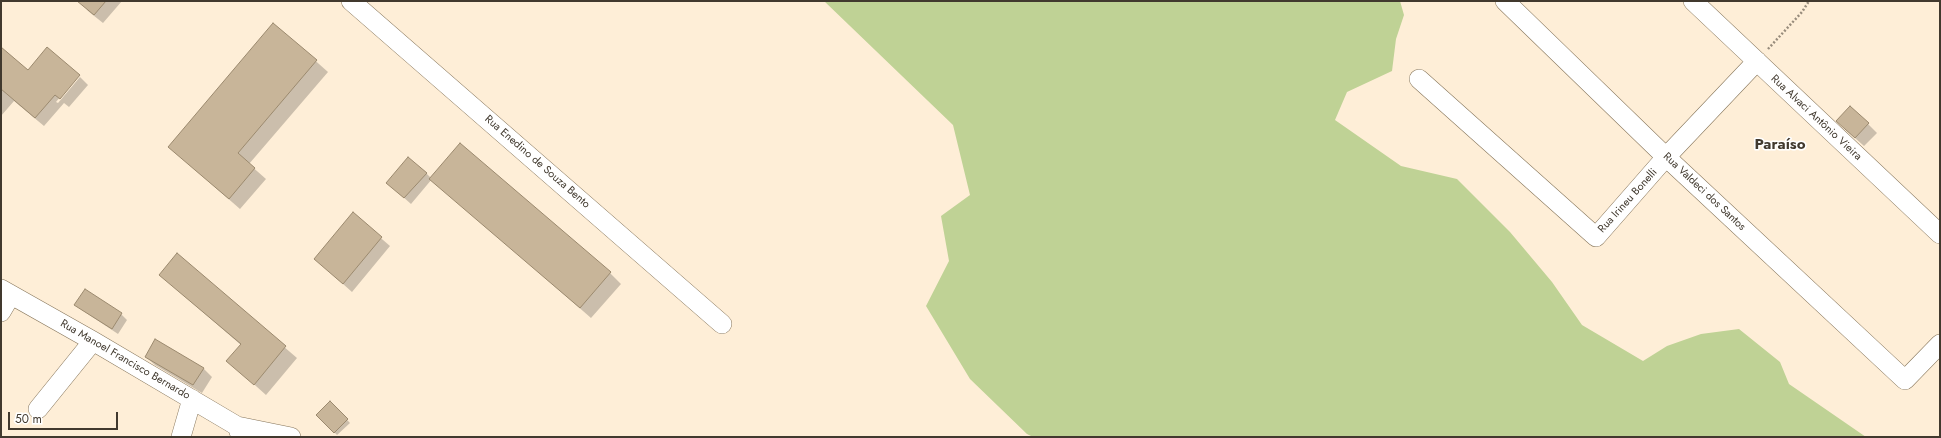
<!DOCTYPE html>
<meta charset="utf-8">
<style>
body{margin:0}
#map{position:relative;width:1941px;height:438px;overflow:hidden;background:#feeed7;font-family:Jost,sans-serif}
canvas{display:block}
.frame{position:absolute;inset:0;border:2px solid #41392e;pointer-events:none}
.scale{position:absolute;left:8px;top:412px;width:110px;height:18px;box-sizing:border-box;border:2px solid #41392e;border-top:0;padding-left:5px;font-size:12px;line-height:14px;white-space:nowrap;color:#41392e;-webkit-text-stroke:3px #fff;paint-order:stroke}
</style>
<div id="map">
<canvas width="1941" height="438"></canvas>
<div class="frame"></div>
<div class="scale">50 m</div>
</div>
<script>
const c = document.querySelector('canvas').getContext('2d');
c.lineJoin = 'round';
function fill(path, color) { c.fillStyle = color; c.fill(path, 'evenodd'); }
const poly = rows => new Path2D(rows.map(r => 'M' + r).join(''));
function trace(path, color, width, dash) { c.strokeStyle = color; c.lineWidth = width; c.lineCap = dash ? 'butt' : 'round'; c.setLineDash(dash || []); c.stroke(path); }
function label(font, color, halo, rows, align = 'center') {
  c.font = font + ' Jost,sans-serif'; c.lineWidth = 3; c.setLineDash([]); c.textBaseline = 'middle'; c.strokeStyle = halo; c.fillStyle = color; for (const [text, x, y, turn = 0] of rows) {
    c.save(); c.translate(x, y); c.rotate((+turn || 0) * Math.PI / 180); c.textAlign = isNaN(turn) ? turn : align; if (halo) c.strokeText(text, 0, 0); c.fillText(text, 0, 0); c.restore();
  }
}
fill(poly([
 [824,1,1400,1,1404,15,1396,39,1392,71,1347,92,1335,120,1401,166,1457,179,1510,232,1552,282,1582,325,1643,361,1667,346,1701,334,1739,329,1780,362,1789,384,1866,437,1033,437,1027,434,970,379,926,306,949,261,941,216,970,195,953,125]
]), '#bfd295');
fill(poly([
 [81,1,122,1,103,23,88,11],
 [274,24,328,72,249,164,266,179,240,209,169,147],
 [1,48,28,71,79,75,56,102,58,103,80,77,88,85,69,107,64,103,44,126,14,101,1,116],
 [1851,107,1877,133,1864,146,1846,130],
 [426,173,431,178,610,273,621,284,591,318,432,179,411,204,393,188],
 [353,214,390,246,352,292,315,259],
 [177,255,297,358,266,395,228,361,241,345,160,275],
 [85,290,121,314,127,320,118,334,82,310,76,304],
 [146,357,203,368,212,377,202,393,155,365],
 [330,402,350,423,337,435,317,415]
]), '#0003');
const building = poly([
 [77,1,106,1,94,15,77,1],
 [273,23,317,60,238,153,255,168,229,199,168,147,273,23],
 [1,47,28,70,47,47,80,75,60,99,55,95,35,118,1,89,1,47],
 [1850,106,1869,123,1855,138,1836,121,1850,106],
 [460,143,611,272,580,308,429,179,460,143],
 [408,157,427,173,404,198,386,183,408,157],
 [353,212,382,237,343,284,314,259,353,212],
 [177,253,286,346,254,385,226,361,241,344,159,275,177,253],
 [85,289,122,313,112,329,74,305,85,289],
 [155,339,204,368,193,385,145,357,155,339],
 [330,401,348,419,334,433,316,415,330,401]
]);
fill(building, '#c8b599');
trace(building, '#9b896e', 1);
const minor = poly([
 [351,1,722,324],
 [1505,1,1666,157,1905,380,1940,344],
 [1693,1,1940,234],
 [1419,79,1596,237,1666,157,1757,61],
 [1,289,93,341,237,426,241,437],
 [1,312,11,295],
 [38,409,93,341],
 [237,426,291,437],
 [181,437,192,399]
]);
trace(minor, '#86755a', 20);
trace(poly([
 [1768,49,1802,12,1809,1]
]), '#988c7c', 2.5, [2, 2]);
trace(minor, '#fff', 19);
label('11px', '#41392e', '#fff', [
 ["Rua Alvaci Antônio Vieira",1816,118,43],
 ["Rua Enedino de Souza Bento",537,162,41],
 ["Rua Valdeci dos Santos",1704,192,43],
 ["Rua Irineu Bonelli",1628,201,-48],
 ["Rua Manoel Francisco Bernardo",125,360,30]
]);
label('bold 15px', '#41392e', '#fff', [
 ["Paraíso",1780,145]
]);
</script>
